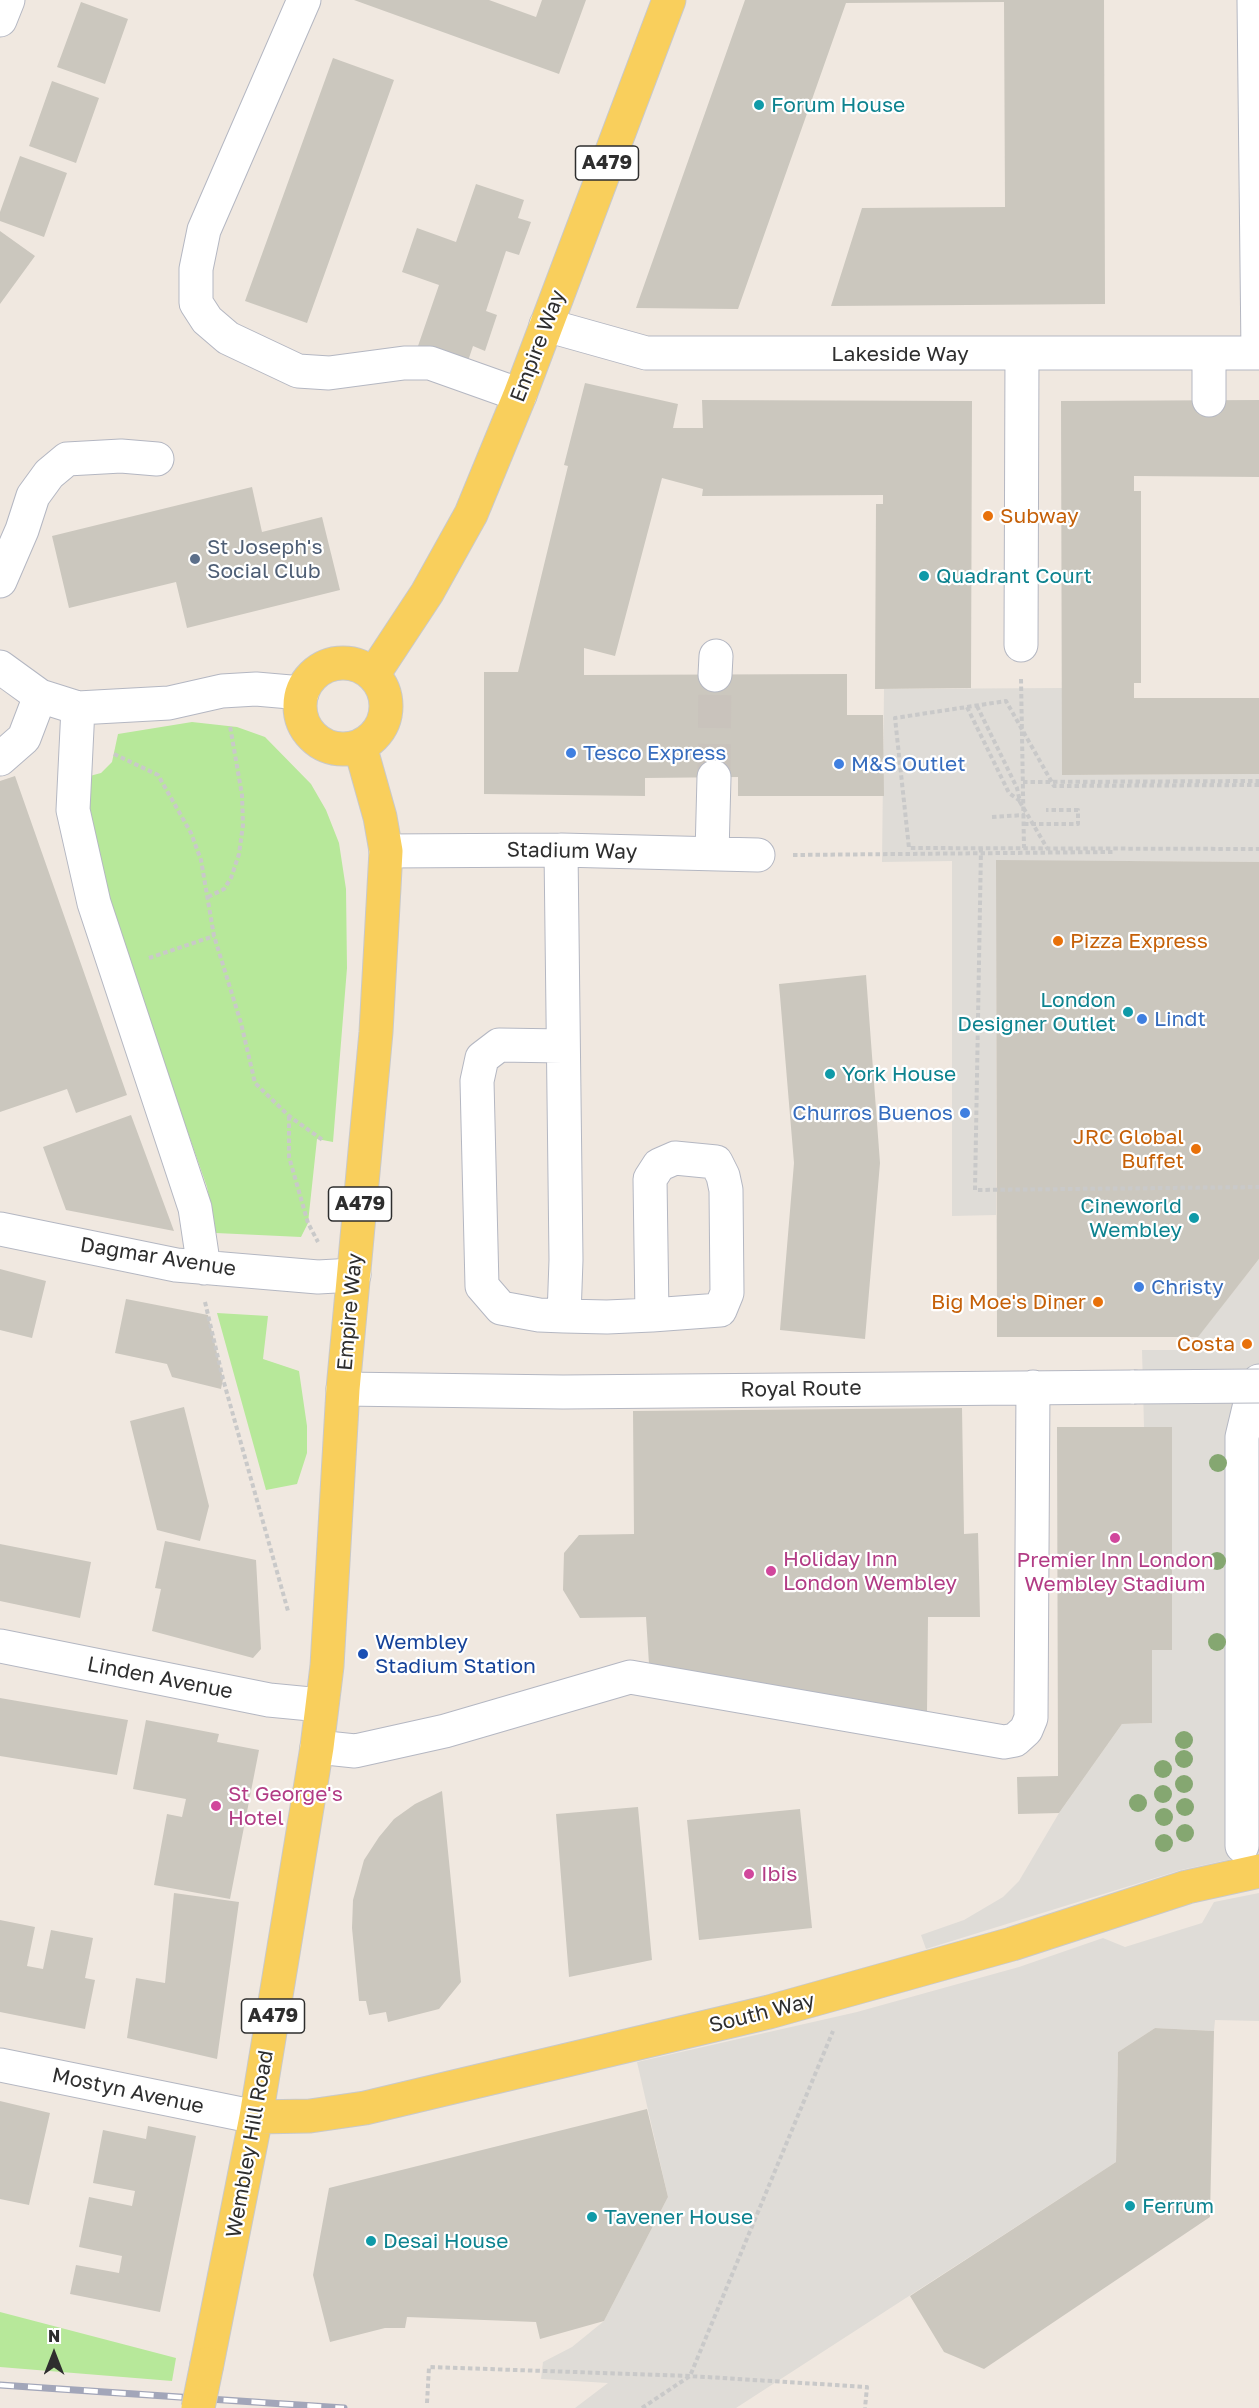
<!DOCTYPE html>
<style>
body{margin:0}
#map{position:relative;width:1259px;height:2408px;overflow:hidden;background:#f0e8e0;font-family:"Golos Text",sans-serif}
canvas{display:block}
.north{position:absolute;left:24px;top:2324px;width:60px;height:60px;-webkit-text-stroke:4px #fff;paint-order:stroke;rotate:0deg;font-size:16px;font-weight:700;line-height:24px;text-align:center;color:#2e2e2e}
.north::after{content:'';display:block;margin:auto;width:21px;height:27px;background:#2e2e2e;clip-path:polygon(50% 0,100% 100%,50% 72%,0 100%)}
</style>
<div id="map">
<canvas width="1259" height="2408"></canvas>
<div class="north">N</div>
</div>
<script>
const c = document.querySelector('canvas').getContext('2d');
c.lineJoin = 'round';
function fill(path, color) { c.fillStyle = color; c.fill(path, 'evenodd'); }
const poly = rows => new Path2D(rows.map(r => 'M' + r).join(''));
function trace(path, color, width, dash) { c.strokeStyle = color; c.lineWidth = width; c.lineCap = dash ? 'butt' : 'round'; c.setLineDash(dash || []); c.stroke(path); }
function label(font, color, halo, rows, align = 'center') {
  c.font = font + ' "Golos Text",sans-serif'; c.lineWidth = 4.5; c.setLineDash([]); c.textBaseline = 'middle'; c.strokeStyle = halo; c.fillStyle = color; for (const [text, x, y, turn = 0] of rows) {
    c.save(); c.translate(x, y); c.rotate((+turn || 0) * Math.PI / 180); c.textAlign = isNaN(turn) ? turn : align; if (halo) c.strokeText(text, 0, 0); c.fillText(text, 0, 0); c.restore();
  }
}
fill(poly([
 [192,722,237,727,265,737,311,784,326,810,339,843,346,889,347,968,333,1142,317,1139,308,1223,301,1237,216,1233,207,1187,92,860,86,777,101,773,112,762,118,734],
 [217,1313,268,1316,263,1359,299,1371,307,1426,307,1453,297,1484,266,1490],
 [0,2312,176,2358,172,2381,0,2367]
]), '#b7e89a');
fill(poly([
 [1062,688,1062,775,1259,774,1259,862,996,861,996,1215,952,1216,952,861,882,862,884,689],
 [1259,1259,1259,1853,1181,1870,926,1949,921,1935,964,1920,1003,1897,1019,1881,1059,1813,1122,1724,1152,1723,1152,1650,1172,1649,1172,1427,1144,1427,1142,1350,1187,1350],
 [1259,1893,1259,2021,1215,2020,1214,2031,1155,2028,1118,2052,1116,2162,736,2408,575,2408,608,2383,541,2379,543,2362,572,2347,604,2321,668,2197,637,2062,857,2012,1019,1967,1103,1938,1125,1947,1202,1923,1214,1902]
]), '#dfdcd7');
fill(poly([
 [354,0,489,0,536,17,542,0,586,0,559,74],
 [745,0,1104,0,1105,304,831,306,862,208,1005,207,1004,2,846,3,738,309,636,308],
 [81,2,128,19,105,84,57,67],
 [333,58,394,80,307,323,245,301],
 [52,81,99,98,76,163,29,146],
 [20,156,67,173,44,237,0,221,0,212],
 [476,184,524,200,518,218,531,222,519,255,506,251,486,311,497,315,485,351,473,346,467,364,418,346,439,285,402,272,417,228,456,242],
 [0,231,35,256,0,304],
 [585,383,678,404,673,428,703,428,702,400,972,401,971,688,875,689,876,504,883,504,883,495,702,496,703,489,662,478,615,656,584,648,584,675,847,674,847,715,883,715,884,796,738,796,738,777,645,778,645,796,484,794,484,672,518,672,568,466,564,465],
 [1259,400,1259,477,1134,476,1134,491,1141,491,1141,683,1134,683,1134,698,1259,698,1259,774,1062,775,1061,401],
 [252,487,262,532,322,517,340,590,187,628,176,582,69,608,52,536],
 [15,776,127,1095,76,1113,67,1089,0,1112,0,781],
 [996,860,1259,862,1259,1259,1198,1337,997,1337],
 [866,975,880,1163,865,1339,780,1330,794,1163,779,984],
 [131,1115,174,1231,66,1210,43,1147],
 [0,1269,46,1281,32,1338,0,1330],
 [126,1299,208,1315,223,1379,221,1389,172,1377,167,1364,115,1353],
 [184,1407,209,1506,200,1541,157,1530,130,1421],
 [962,1408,964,1534,978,1533,980,1617,928,1617,927,1712,649,1664,646,1617,580,1618,563,1590,564,1553,579,1535,634,1534,633,1411],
 [1057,1427,1172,1427,1172,1650,1152,1650,1152,1723,1122,1724,1059,1813,1018,1814,1017,1777,1058,1776],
 [165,1541,256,1560,261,1649,253,1658,152,1631,161,1589,155,1588],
 [0,1544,91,1562,80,1618,0,1601],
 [0,1698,128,1720,117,1775,0,1756],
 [146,1720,219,1734,217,1742,259,1750,230,1899,154,1885,167,1814,182,1817,186,1799,133,1789],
 [442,1791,461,1982,439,2009,388,2022,386,2012,369,2015,366,2001,359,2001,352,1928,353,1900,364,1860,379,1837,394,1819,415,1804],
 [638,1807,652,1960,569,1977,556,1814],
 [800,1809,812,1928,699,1940,687,1820],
 [174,1893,239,1902,217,2059,127,2038,136,1978,165,1983],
 [0,1920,35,1927,27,1966,43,1969,51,1930,93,1938,85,1978,95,1980,85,2029,0,2012],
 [1155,2028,1214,2031,1210,2217,984,2369,944,2352,910,2296,1116,2162,1118,2052],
 [0,2101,50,2113,29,2205,0,2199],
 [647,2109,668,2197,604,2321,540,2339,536,2322,407,2317,405,2328,385,2328,330,2342,313,2275,329,2188],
 [148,2126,196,2136,160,2312,70,2294,76,2265,119,2273,122,2256,79,2247,89,2197,132,2206,135,2191,93,2183,103,2130,146,2139]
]), '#cbc7be');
trace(poly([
 [714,777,715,675]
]), '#c9c3bc', 33, [33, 16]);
const minor = poly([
 [304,0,204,230,196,269,196,303,207,320,228,338,298,371,329,373,404,363,430,363,520,395],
 [1254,0,1258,353],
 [0,20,8,0],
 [546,325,646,353,1259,353],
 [1209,400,1209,353],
 [0,581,22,530,33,496,49,474,67,459,121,456,157,459],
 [1021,645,1022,353],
 [0,667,40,696,78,708,169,703,222,691,256,689,302,693],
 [715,675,716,656],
 [78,708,73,810,94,903,195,1208,204,1268],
 [0,759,24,738,40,696],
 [561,850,566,1260,564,1316,539,1315,501,1308,482,1286,477,1081,482,1058,499,1045,563,1046],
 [386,851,561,850,758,855],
 [712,854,714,777],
 [0,1229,176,1265,318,1277,354,1275],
 [564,1316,607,1317,652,1315,720,1310,727,1293,726,1190,723,1176,716,1162,675,1158,659,1165,650,1179,652,1315],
 [343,1389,563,1392,1134,1387],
 [0,1646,269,1700,321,1705],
 [317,1747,355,1751,445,1731,630,1677,1004,1742,1015,1740,1026,1730,1031,1718,1033,1387],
 [1242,1846,1242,1437,1252,1395,1259,1381],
 [0,2065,256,2117]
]);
const major = poly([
 '300 706a43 43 0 1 1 86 0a43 43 0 1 1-86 0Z',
 [373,675,427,593,471,514,520,395,669,0],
 [256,2117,310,2116,365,2108,769,2012,1012,1944,1187,1887,1259,1871],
 [207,2364,256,2117,317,1747,327,1666,343,1389,376,1032,386,851,380,817,360,746]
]);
trace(minor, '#b4b7c2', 35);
trace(major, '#c9c9c9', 35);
trace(poly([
 [1021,679,1024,848],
 [977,706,1017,788,1020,802,1047,848],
 [967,707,1009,793,1020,801],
 [114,754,158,775,191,833,201,860,214,936,241,1023,255,1083,289,1116,324,1141],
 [1023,782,1259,781],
 [1259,785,1054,786,1006,701,895,718,909,848,1259,849],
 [992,817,1025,815],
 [1024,824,1078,824,1078,810,1046,810],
 [981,848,975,1190,1259,1187],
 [793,855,1113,852],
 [208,897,224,889,231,878,239,854,243,825,242,795,230,726],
 [149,958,214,936],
 [289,1116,289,1157,308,1223,318,1242],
 [205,1302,223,1379,288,1611],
 [427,2403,429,2367,690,2376,867,2387,865,2408],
 [642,2408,690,2376,833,2031]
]), '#c9c9c9', 4, [4.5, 3]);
trace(minor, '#fff', 33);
trace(major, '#f9cf5c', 33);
const rail = poly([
 [0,2385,344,2408]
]);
trace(rail, '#a2a6b9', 7);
trace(rail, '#fff', 4.5, [14]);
const minorBridge = poly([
 [1134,1387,1259,1386]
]);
const majorBridge = poly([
 [198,2408,207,2364]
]);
trace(minorBridge, '#b4b7c2', 35, []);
trace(majorBridge, '#c9c9c9', 35, []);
trace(minorBridge, '#fff', 33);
trace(majorBridge, '#f9cf5c', 33);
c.fillStyle = '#85a771';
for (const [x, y] of [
 [1218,1463],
 [1217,1561],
 [1217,1642],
 [1184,1740],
 [1184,1759],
 [1163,1769],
 [1184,1784],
 [1163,1794],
 [1138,1803],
 [1185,1807],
 [1164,1817],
 [1185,1833],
 [1164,1843]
]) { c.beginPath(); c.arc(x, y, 9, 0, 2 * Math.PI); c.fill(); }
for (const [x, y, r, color] of [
 [759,105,6,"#0f9aa8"],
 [988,516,6,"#e8710a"],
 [195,559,6,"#5c6f8a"],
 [924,576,6,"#0f9aa8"],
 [571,753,6,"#3f7fe0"],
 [839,764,6,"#3f7fe0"],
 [1058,941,6,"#e8710a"],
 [1128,1012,6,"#0f9aa8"],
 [1142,1019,6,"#3f7fe0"],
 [830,1074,6,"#0f9aa8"],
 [965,1113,6,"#3f7fe0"],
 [1196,1149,6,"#e8710a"],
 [1194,1218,6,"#0f9aa8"],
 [1139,1287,6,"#3f7fe0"],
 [1098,1302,6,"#e8710a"],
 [1247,1344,6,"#e8710a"],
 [1115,1538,6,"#d1479c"],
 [771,1571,6,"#d1479c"],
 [363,1654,6,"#1a4fb4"],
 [216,1806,6,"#d1479c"],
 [749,1874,6,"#d1479c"],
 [1130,2206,6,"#0f9aa8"],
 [592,2217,6,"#0f9aa8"],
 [371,2241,6,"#0f9aa8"]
]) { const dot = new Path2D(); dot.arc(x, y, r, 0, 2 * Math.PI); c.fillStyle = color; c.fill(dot); trace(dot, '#fff', 2); }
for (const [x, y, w] of [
 [607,163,63],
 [360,1204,63],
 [273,2016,63]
]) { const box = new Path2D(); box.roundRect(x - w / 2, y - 17, w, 34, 4.5); c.fillStyle = '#fff'; c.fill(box); trace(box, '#2e2e2e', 1.5); }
label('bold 20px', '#2e2e2e', null, [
 ["A479",607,163],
 ["A479",360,1204],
 ["A479",273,2016]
]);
label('21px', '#0d838f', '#fff', [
 ["Forum House",771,105],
 ["Quadrant Court",936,576],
 ["London",1116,1000,"right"],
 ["Designer Outlet",1116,1024,"right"],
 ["York House",842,1074],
 ["Cineworld",1182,1206,"right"],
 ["Wembley",1182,1230,"right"],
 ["Ferrum",1142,2206],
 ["Tavener House",604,2217],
 ["Desai House",383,2241]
], 'left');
label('21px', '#2e2e2e', '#fff', [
 ["Empire Way",538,346,-69],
 ["Lakeside Way",900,354],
 ["Stadium Way",572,851,1],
 ["Dagmar Avenue",158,1257,9],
 ["Empire Way",350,1312,-85],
 ["Royal Route",801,1389,-1],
 ["Linden Avenue",160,1678,11],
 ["South Way",762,2013,-14],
 ["Mostyn Avenue",128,2091,12],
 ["Wembley Hill Road",250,2144,-80]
]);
label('21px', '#c56008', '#fff', [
 ["Subway",1000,516,"left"],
 ["Pizza Express",1070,941,"left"],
 ["JRC Global",1184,1137],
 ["Buffet",1184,1161],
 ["Big Moe's Diner",1086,1302],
 ["Costa",1235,1344]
], 'right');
label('21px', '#4e5e75', '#fff', [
 ["St Joseph's",207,547],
 ["Social Club",207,571]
], 'left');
label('21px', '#366cbe', '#fff', [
 ["Tesco Express",583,753],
 ["M&S Outlet",851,764],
 ["Lindt",1154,1019],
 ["Churros Buenos",953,1113,"right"],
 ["Christy",1151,1287]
], 'left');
label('21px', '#b23c85', '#fff', [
 ["Holiday Inn",783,1559],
 ["London Wembley",783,1583],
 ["Premier Inn London",1115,1560,"center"],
 ["Wembley Stadium",1115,1584,"center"],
 ["St George's",228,1794],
 ["Hotel",228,1818],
 ["Ibis",761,1874]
], 'left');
label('21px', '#164399', '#fff', [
 ["Wembley",375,1642],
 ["Stadium Station",375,1666]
], 'left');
</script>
